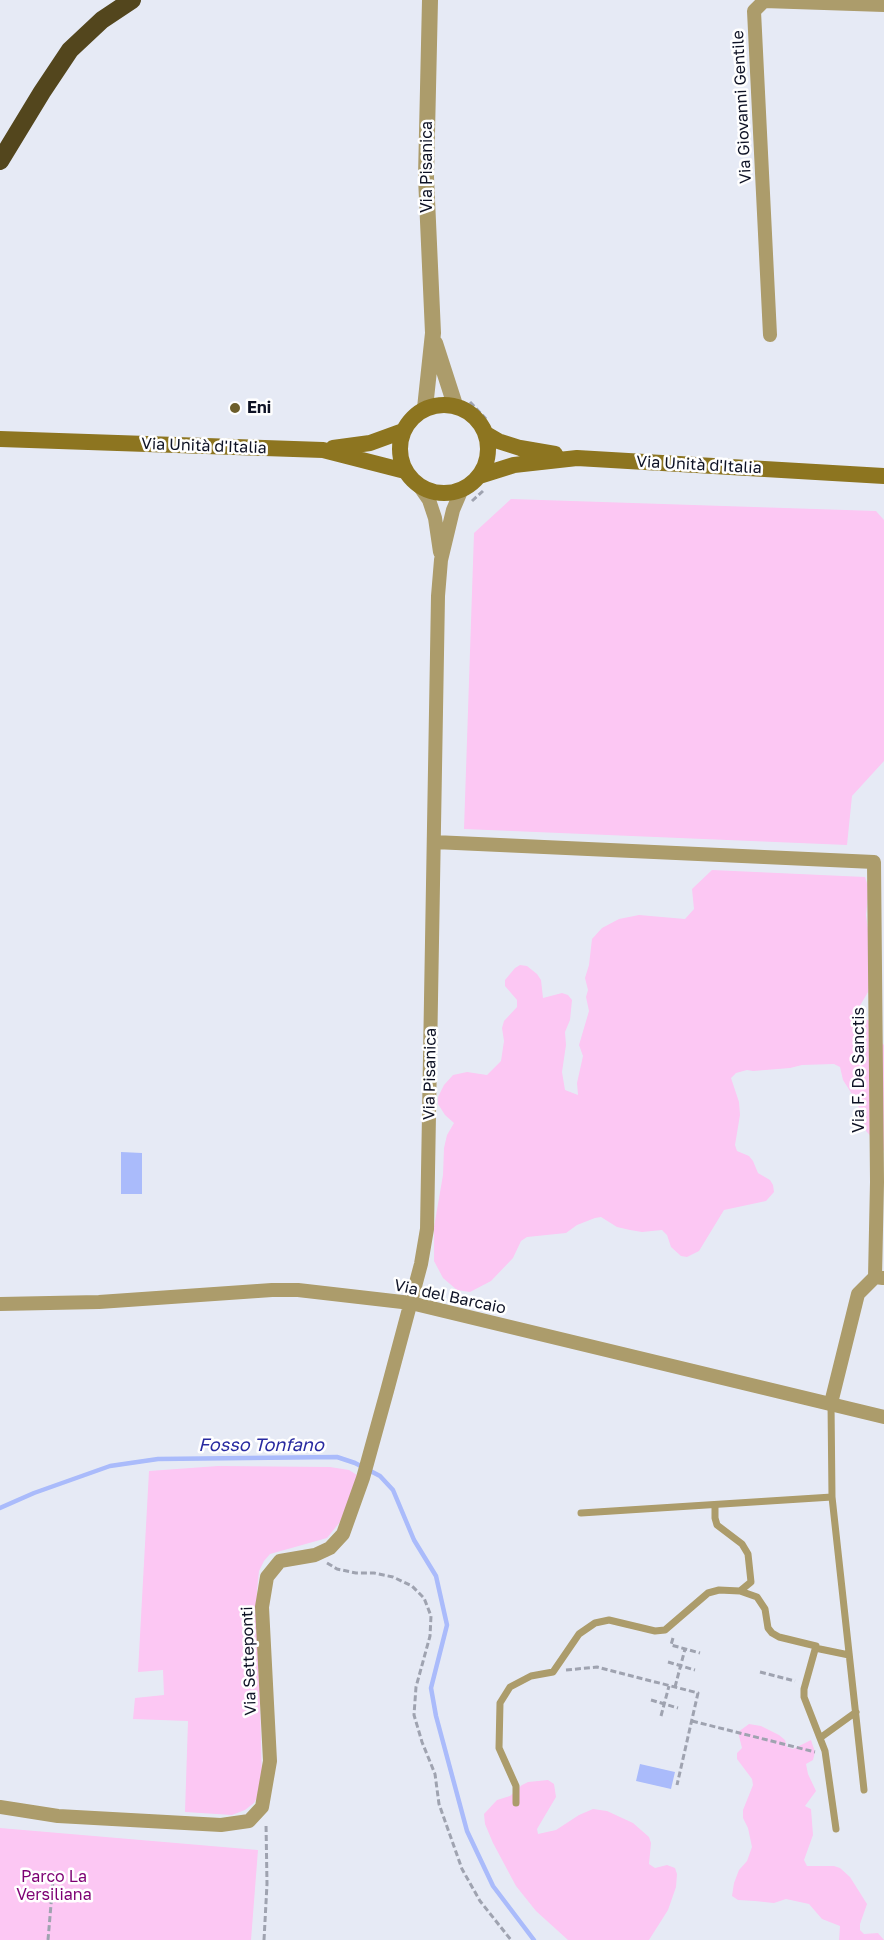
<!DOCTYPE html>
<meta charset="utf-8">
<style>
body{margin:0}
canvas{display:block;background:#e6eaf5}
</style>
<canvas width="884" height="1940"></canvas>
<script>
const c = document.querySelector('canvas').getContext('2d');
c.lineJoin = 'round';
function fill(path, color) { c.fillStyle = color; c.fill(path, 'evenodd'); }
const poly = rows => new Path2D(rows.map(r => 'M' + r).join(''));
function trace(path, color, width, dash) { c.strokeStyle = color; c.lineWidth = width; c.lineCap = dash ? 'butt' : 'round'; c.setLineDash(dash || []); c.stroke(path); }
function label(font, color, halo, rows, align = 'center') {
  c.font = font + ' "Golos Text",sans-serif'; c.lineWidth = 5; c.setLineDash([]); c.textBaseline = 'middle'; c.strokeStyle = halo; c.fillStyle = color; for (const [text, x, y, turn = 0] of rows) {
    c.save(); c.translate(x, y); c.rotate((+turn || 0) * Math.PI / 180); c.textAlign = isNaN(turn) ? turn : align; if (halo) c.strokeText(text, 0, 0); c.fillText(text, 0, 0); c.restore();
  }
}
fill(poly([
 [511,499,876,511,884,520,884,761,852,796,847,845,464,829,474,533],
 [712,870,865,877,869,889,866,915,871,950,869,984,868,992,858,1009,859,1016,870,1021,877,1038,884,1045,884,1151,866,1131,857,1102,843,1080,840,1067,834,1064,802,1065,790,1068,753,1071,747,1070,736,1073,731,1078,739,1102,740,1115,735,1145,737,1151,749,1156,753,1161,758,1173,770,1180,773,1185,774,1192,766,1201,724,1210,699,1251,687,1257,681,1256,671,1247,667,1235,662,1230,642,1232,630,1230,617,1227,601,1217,595,1218,577,1225,566,1233,527,1237,521,1241,513,1258,491,1281,470,1292,457,1290,443,1278,434,1261,434,1227,443,1175,444,1148,447,1135,454,1123,445,1115,438,1104,438,1097,444,1085,453,1075,467,1072,487,1075,501,1061,504,1041,502,1028,504,1021,517,1007,517,1000,505,986,505,980,515,968,520,965,527,966,537,974,541,980,543,998,562,993,568,995,572,1000,570,1020,565,1032,566,1045,562,1072,565,1090,578,1095,577,1083,583,1056,579,1045,589,1011,586,997,588,990,585,978,589,965,592,939,602,928,619,919,639,915,685,919,694,909,692,889],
 [218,1466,330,1467,349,1470,357,1475,344,1517,327,1538,270,1554,264,1561,259,1571,257,1591,262,1779,258,1796,254,1803,245,1810,232,1815,185,1812,188,1721,133,1719,135,1698,164,1695,163,1670,138,1672,149,1471],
 [749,1724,761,1726,779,1735,785,1740,787,1747,793,1749,811,1740,815,1752,813,1760,806,1764,808,1774,816,1791,805,1806,811,1809,813,1835,804,1860,807,1866,834,1866,840,1868,850,1877,867,1904,860,1924,860,1930,864,1934,878,1933,884,1940,839,1940,840,1926,822,1919,809,1904,786,1899,774,1903,755,1901,738,1900,732,1896,734,1883,739,1870,747,1861,752,1847,748,1828,743,1818,743,1810,753,1785,752,1779,737,1759,737,1753,742,1748,738,1732],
 [548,1780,554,1784,556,1797,537,1829,538,1834,556,1830,579,1815,593,1809,607,1811,633,1823,649,1837,651,1843,649,1864,655,1868,667,1865,675,1868,677,1874,676,1887,668,1910,649,1940,568,1940,536,1911,516,1886,493,1843,485,1824,484,1814,497,1800,510,1796,522,1785,528,1782],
 [0,1828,258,1850,251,1940,0,1940]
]), '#fcc7f3');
fill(poly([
 [121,1152,142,1153,142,1194,121,1194],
 [640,1764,675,1772,671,1789,636,1781]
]), '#aabbfb');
trace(poly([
 [0,1508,34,1493,110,1466,158,1459,337,1457,355,1463,380,1476,393,1490,414,1540,436,1576,447,1625,431,1688,436,1716,467,1831,493,1886,534,1940]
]), '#aabbfb', 4.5);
trace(poly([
 [470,402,486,419],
 [472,501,483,491],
 [327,1563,337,1569,356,1573,374,1573,393,1577,412,1586,424,1598,431,1616,430,1636,416,1687,414,1715,422,1742,435,1774,439,1804,462,1869,480,1901,511,1940],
 [673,1638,671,1645,700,1653],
 [668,1662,695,1670],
 [566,1670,597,1667,698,1693,677,1785],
 [760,1672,795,1681],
 [675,1687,685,1649],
 [651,1700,678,1708],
 [661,1716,669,1686],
 [692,1721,815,1752],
 [48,1940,54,1869],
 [264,1940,267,1884,266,1823]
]), '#9fa3b0', 3, [6, 3]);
trace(poly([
 [831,1403,832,1497,864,1790],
 [581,1513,832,1497],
 [740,1591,757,1597,765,1609,768,1628,772,1633,779,1637,816,1646,804,1689,804,1697,825,1751,836,1829],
 [815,1648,849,1655],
 [820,1738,856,1712],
 [516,1803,516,1786,499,1748,500,1703,510,1687,531,1676,553,1672,579,1634,595,1623,609,1620,655,1631,665,1630,708,1593,719,1590,740,1591,751,1582,748,1554,742,1544,717,1525,715,1518,715,1505]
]), '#ac9c6b', 7);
trace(poly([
 [770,335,754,11,764,1,884,5],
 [420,487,429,500,435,518,440,552],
 [434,842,874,862,877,1182,875,1277],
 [0,1304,99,1302,272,1290,298,1290,411,1303,884,1417],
 [831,1403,858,1294,875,1277,883,1278],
 [0,1807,58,1816,221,1825,249,1821,262,1807,270,1761,262,1607,267,1577,280,1561,315,1555,330,1548,343,1534,363,1478,387,1391,421,1264,427,1229,438,596,441,560,453,510,462,489]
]), '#ac9c6b', 14);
trace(poly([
 [435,343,455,405],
 [425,408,433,333,426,177,430,0]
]), '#ac9c6b', 16);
trace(poly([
 '400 449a44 44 0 1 1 88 0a44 44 0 1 1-88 0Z',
 [486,434,498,441,520,448,555,454],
 [0,439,323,450,405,471],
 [333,448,370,443,403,431],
 [479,476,514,465,577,458,884,476]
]), '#8d7520', 16);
trace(poly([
 [0,161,42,92,70,50,102,20,132,0]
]), '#53461d', 18);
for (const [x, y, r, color] of [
 [235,408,6,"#6c5d2a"]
]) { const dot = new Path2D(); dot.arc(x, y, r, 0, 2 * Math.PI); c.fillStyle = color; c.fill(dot); trace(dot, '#fff', 2); }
label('16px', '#0e1225', '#fff', [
 ["Via Giovanni Gentile",742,107,-93],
 ["Via Pisanica",427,167,-90],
 ["Via Unità d'Italia",204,446,2],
 ["Via Unità d'Italia",699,465,3],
 ["Via F. De Sanctis",859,1070,-90],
 ["Via Pisanica",430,1074,-89],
 ["Via del Barcaio",450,1297,12],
 ["Via Setteponti",249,1661,-92]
]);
label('bold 16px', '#0e1225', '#fff', [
 ["Eni",247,408]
], 'left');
label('16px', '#7d0073', '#fff', [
 ["Parco La",54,1877],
 ["Versiliana",54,1895]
]);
label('italic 18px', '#282aa0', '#fff', [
 ["Fosso Tonfano",261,1445]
]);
</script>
